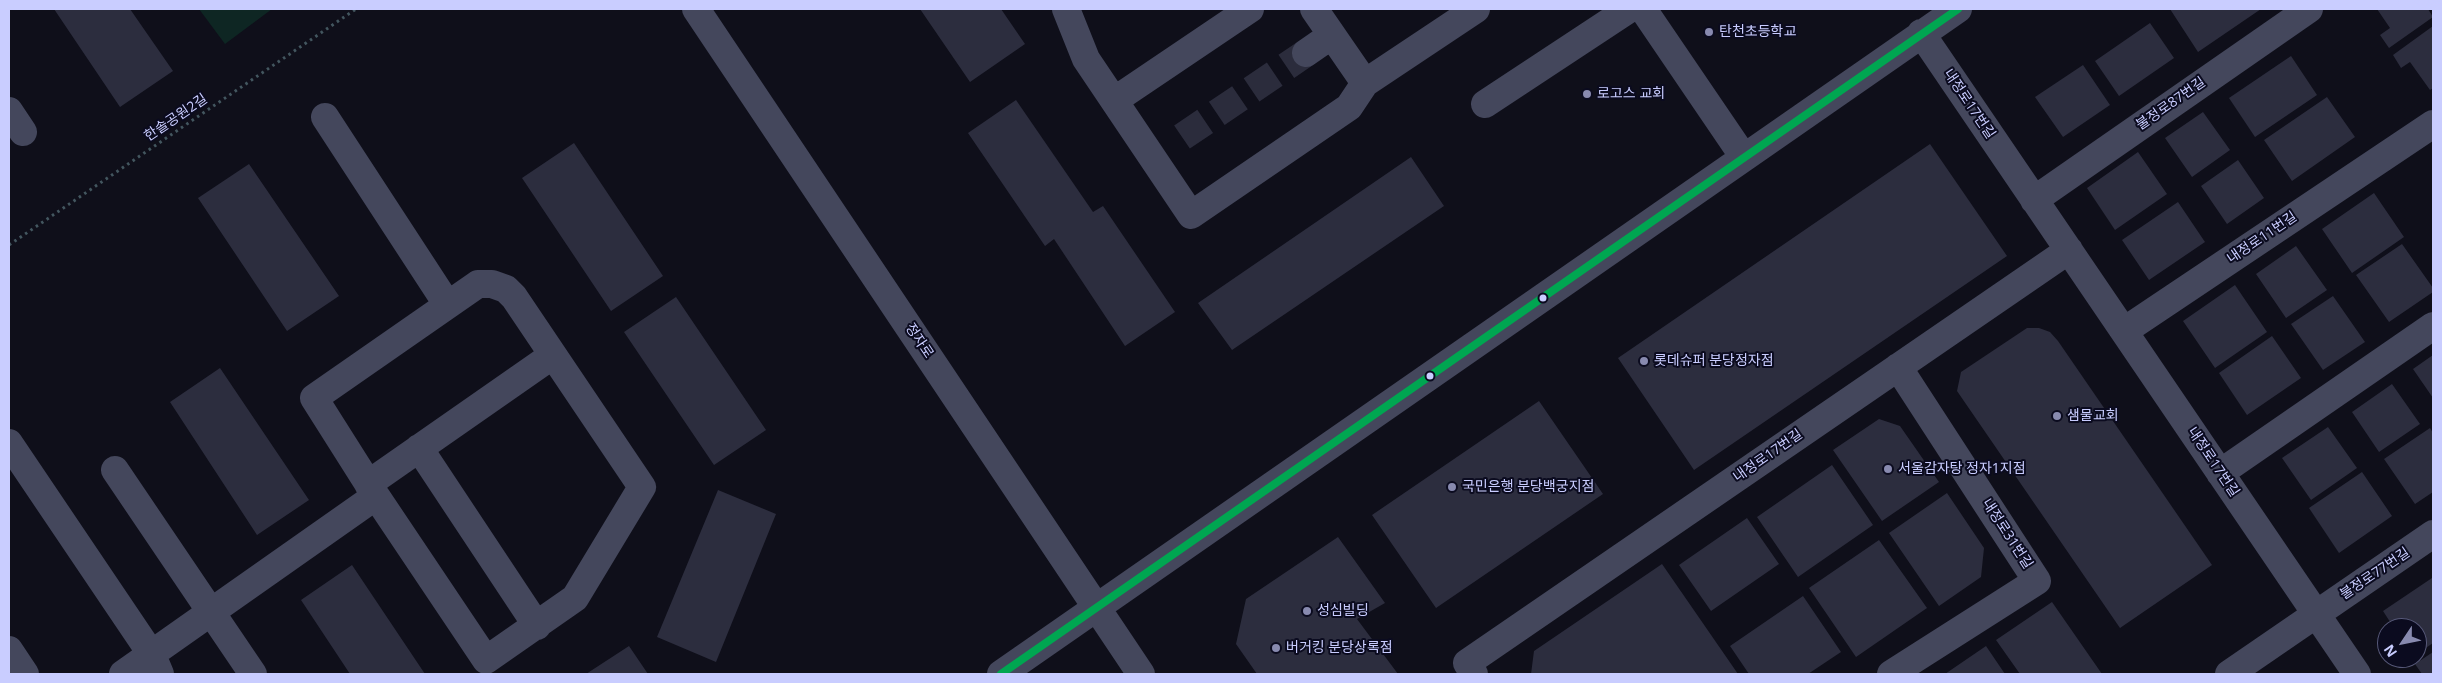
<!DOCTYPE html>
<meta charset="utf-8">
<style>
body{margin:0}
#map{position:relative;width:2442px;height:683px;overflow:hidden;background:#0f0f1a;font-family:"Open Sans",sans-serif}
canvas{display:block}
.frame{position:absolute;inset:0;border:10px solid #c9cdff;pointer-events:none}
.north{position:absolute;left:2377px;top:618px;width:50px;height:50px;box-sizing:border-box;background:#0b0b1f;border:1px solid #575979;border-radius:50%;rotate:236deg;font-size:14px;font-weight:700;line-height:20px;text-align:center;color:#c9cdff}
.north::after{content:'';display:block;margin:auto;width:18px;height:22px;background:#888aaf;clip-path:polygon(50% 0,100% 100%,50% 72%,0 100%)}
</style>
<div id="map">
<canvas width="2442" height="683"></canvas>
<div class="frame"></div>
<div class="north">N</div>
</div>
<script>
const c = document.querySelector('canvas').getContext('2d');
c.lineJoin = 'round';
function fill(path, color) { c.fillStyle = color; c.fill(path, 'evenodd'); }
const poly = rows => new Path2D(rows.map(r => 'M' + r).join(''));
function trace(path, color, width, dash) { c.strokeStyle = color; c.lineWidth = width; c.lineCap = dash ? 'butt' : 'round'; c.setLineDash(dash || []); c.stroke(path); }
function label(font, color, halo, rows, align = 'center') {
  c.font = font + ' "Open Sans","Noto Sans KR",sans-serif'; c.lineWidth = 4; c.setLineDash([]); c.textBaseline = 'middle'; c.strokeStyle = halo; c.fillStyle = color; for (const [text, x, y, turn = 0] of rows) {
    c.save(); c.translate(x, y); c.rotate((+turn || 0) * Math.PI / 180); c.textAlign = isNaN(turn) ? turn : align; if (halo) c.strokeText(text, 0, 0); c.fillText(text, 0, 0); c.restore();
  }
}
fill(poly([
 [199,9,272,9,225,44]
]), '#0e2623');
fill(poly([
 [54,9,130,9,173,71,120,107],
 [920,9,1001,9,1025,44,970,82],
 [2170,9,2261,9,2198,52],
 [2377,9,2428,9,2433,17,2389,48,2380,35,2390,28],
 [2150,23,2174,58,2119,96,2095,61],
 [2433,26,2433,88,2430,90,2410,62,2401,68,2393,55],
 [2291,56,2317,95,2255,137,2229,98],
 [2083,65,2110,105,2063,137,2035,97],
 [2327,97,2355,137,2292,181,2264,140],
 [1016,100,1093,212,1103,206,1175,312,1125,346,1054,239,1045,246,968,133],
 [2203,112,2230,150,2192,177,2165,138],
 [574,143,663,276,611,311,522,178],
 [1930,144,2007,256,1694,470,1618,358],
 [2138,152,2167,194,2115,230,2087,188],
 [1411,157,1444,206,1232,350,1198,303],
 [2238,160,2264,198,2227,224,2201,186],
 [249,164,339,296,287,331,198,198],
 [2374,193,2404,237,2352,273,2322,229],
 [2178,202,2205,242,2149,280,2122,240],
 [2402,244,2433,288,2433,292,2389,322,2356,275],
 [2296,246,2327,290,2286,318,2256,274],
 [2235,285,2267,332,2215,368,2183,321],
 [2333,296,2365,342,2323,370,2291,324],
 [676,297,766,430,714,465,624,332],
 [2027,328,2039,328,2050,332,2058,341,2212,565,2120,628,1957,391,1961,372],
 [2272,336,2301,378,2247,415,2219,373],
 [2433,355,2433,398,2413,369],
 [220,368,309,500,257,535,170,402],
 [2392,384,2420,424,2379,452,2352,412],
 [1539,401,1603,494,1436,608,1372,515],
 [1879,419,1900,426,1939,482,1882,521,1833,450],
 [2328,427,2357,468,2311,500,2282,458],
 [2430,428,2433,433,2433,492,2415,504,2384,459],
 [1832,465,1873,525,1798,577,1757,517],
 [2362,472,2392,516,2339,553,2309,508],
 [718,490,776,514,716,662,657,637],
 [1947,493,1984,548,1981,577,1939,606,1889,533],
 [1747,518,1779,564,1711,611,1679,565],
 [1338,537,1385,603,1357,619,1398,674,1257,674,1236,644,1246,599],
 [1879,540,1927,608,1856,657,1809,588],
 [1662,564,1738,674,1531,674,1534,651],
 [352,565,425,674,350,674,301,600],
 [2432,578,2433,643,2417,654,2417,628,2394,628,2383,611],
 [1803,596,1841,652,1808,674,1749,674,1730,646],
 [2052,602,2102,674,2020,674,1996,640],
 [629,646,648,674,586,674],
 [1986,646,2005,674,1945,674],
 [2433,652,2433,674,2422,674,2415,664]
]), '#2c2d3e');
trace(poly([
 [1182,137,1306,53]
]), '#2b2c3c', 28, [28, 14]);
trace(poly([
 [9,245,356,9]
]), '#43565f', 3, [2.5, 4]);
trace(poly([
 [696,9,1141,674],
 [1066,9,1086,59,1191,215,1349,107,1365,83,1476,9],
 [1314,9,1365,83],
 [1643,9,1743,156],
 [1921,33,2357,674],
 [1306,53,1332,35],
 [1115,100,1250,9],
 [1485,104,1629,9],
 [9,111,23,132],
 [325,117,447,304],
 [2034,200,2309,9],
 [478,284,492,284,506,289,514,297,642,487,575,598,486,660,376,496,314,398,478,284],
 [2124,331,2433,124],
 [9,443,152,655,160,674],
 [419,448,537,626],
 [115,470,211,612,123,674],
 [2220,473,2433,326],
 [368,484,553,355],
 [9,650,25,674],
 [253,674,211,612,376,496],
 [1001,674,1958,9],
 [1474,674,1467,663,2069,250],
 [1891,674,2037,581,1898,367],
 [2229,674,2433,534]
]), '#44475c', 28);
trace(poly([
 [1001,674,1958,9]
]), '#00a651', 8);
for (const [x, y, r, color] of [
 [1709,32,5,"#888aaf"],
 [1587,94,5,"#888aaf"],
 [1543,298,4.5,"#c9cdff"],
 [1644,361,5,"#888aaf"],
 [1430,376,4.5,"#c9cdff"],
 [2057,416,5,"#888aaf"],
 [1888,469,5,"#888aaf"],
 [1452,487,5,"#888aaf"],
 [1307,611,5,"#888aaf"],
 [1276,648,5,"#888aaf"]
]) { const dot = new Path2D(); dot.arc(x, y, r, 0, 2 * Math.PI); c.fillStyle = color; c.fill(dot); trace(dot, '#0b0b1f', 2); }
label('14px', '#c9cdff', '#0b0b1f', [
 ["탄천초등학교",1719,32],
 ["로고스 교회",1597,94],
 ["롯데슈퍼 분당정자점",1654,361],
 ["샘물교회",2067,416],
 ["서울감자탕 정자1지점",1898,469],
 ["국민은행 분당백궁지점",1462,487],
 ["성심빌딩",1317,611],
 ["버거킹 분당상록점",1286,648]
], 'left');
label('14px', '#c9cdff', '#0b0b1f', [
 ["내정로17번길",1969,104,56],
 ["불정로87번길",2171,104,-35],
 ["한솔공원2길",176,118,-34],
 ["내정로11번길",2262,238,-34],
 ["정자로",919,341,56],
 ["내정로17번길",1768,456,-35],
 ["내정로17번길",2213,462,56],
 ["내정로31번길",2007,534,57],
 ["불정로77번길",2375,574,-34]
]);
</script>
